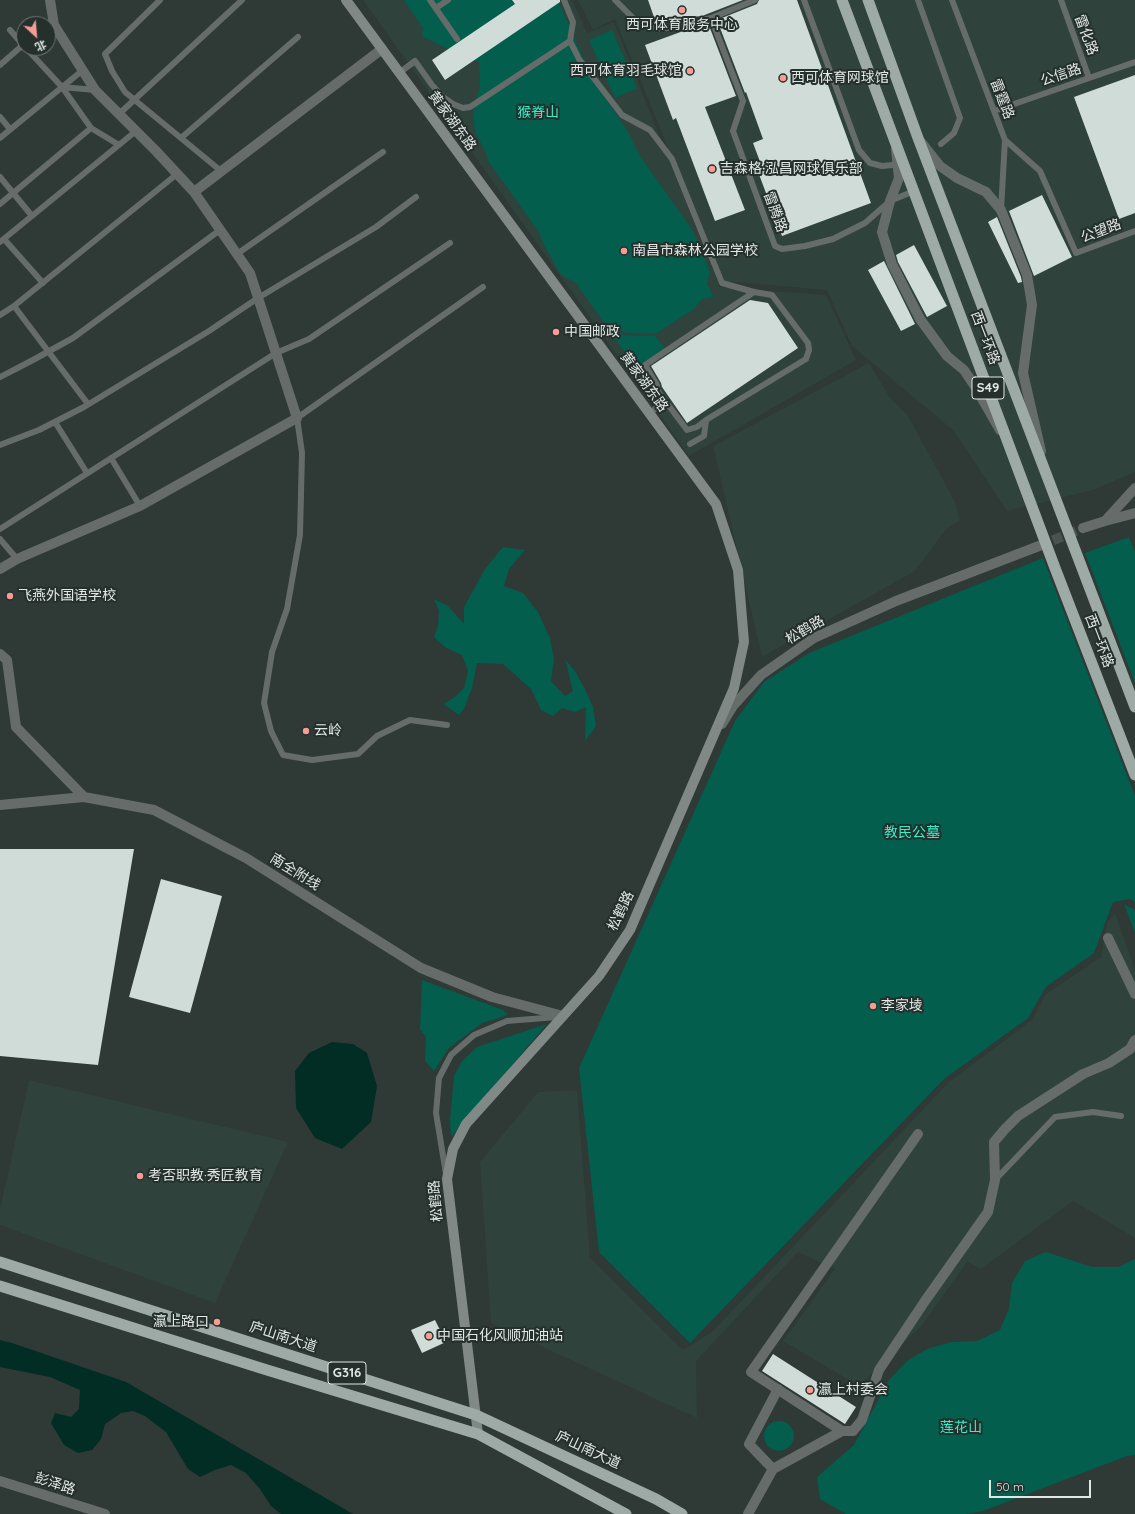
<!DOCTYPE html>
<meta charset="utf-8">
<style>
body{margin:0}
#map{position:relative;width:1135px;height:1514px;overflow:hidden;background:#2f3936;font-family:Quicksand,"Noto Sans SC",sans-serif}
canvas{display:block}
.north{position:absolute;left:16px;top:16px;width:40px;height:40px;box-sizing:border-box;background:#252f2c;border:1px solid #707976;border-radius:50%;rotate:154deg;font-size:11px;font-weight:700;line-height:16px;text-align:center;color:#e0e7e5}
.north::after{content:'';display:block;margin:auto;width:14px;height:18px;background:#f59c95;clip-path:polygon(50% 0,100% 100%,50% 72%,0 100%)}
.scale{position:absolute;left:989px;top:1480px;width:102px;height:18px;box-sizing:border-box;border:2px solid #e0e7e5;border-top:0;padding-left:5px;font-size:12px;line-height:14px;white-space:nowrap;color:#e0e7e5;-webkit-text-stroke:3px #252f2c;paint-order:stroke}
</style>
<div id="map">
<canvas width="1135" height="1514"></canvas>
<div class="north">北</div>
<div class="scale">50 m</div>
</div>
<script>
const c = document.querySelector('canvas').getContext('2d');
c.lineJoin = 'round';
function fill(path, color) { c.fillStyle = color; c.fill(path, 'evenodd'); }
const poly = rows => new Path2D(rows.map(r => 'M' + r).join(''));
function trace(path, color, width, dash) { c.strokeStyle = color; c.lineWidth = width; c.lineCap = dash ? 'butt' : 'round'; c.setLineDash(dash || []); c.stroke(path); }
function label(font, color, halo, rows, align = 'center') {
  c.font = font + ' Quicksand,"Noto Sans SC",sans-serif'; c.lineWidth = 4; c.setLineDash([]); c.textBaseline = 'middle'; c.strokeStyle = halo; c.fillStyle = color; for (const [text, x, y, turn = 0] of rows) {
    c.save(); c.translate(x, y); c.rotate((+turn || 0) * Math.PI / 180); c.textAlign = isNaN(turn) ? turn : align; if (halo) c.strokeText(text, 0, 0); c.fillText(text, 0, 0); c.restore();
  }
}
fill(poly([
 [363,0,572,0,587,33,614,22,720,287,826,295,856,360,689,456],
 [578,0,1135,0,1135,472,1093,490,1007,511,954,431,852,346,827,290,723,281,615,19,593,30],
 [869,363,890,398,908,416,955,502,960,521,946,529,915,571,762,657,713,446],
 [1115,913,1135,970,1135,1238,1073,1201,981,1269,967,1262,923,1324,859,1386,783,1341,835,1269,798,1252,696,1361,697,1418,491,1323,480,1162,538,1092,577,1090,590,1258,683,1350,712,1332,949,1082,1032,1020,1046,994,1101,957,1107,923],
 [29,1080,288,1142,215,1303,0,1225,0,1209]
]), '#2f423c');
fill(poly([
 [404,0,558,0,592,79,627,130,640,156,693,231,710,272,707,284,714,297,702,299,694,309,657,333,647,334,626,333,603,321,576,283,560,274,542,241,539,232,488,161,487,155,475,132,473,112,480,86,479,62,450,50,422,36,423,28],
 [612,30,637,88,615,98,589,40],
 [605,325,625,336,655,336,665,348,641,364,654,384,653,391],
 [1129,537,1135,552,1135,683,1085,553],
 [503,547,525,550,509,569,504,586,523,593,538,612,550,638,554,659,551,681,565,696,573,691,565,659,575,671,585,689,593,707,596,726,585,741,586,707,575,712,562,708,553,716,541,710,531,689,503,664,477,663,472,688,464,709,459,715,443,704,455,697,464,688,468,671,462,655,446,648,434,637,438,626,439,611,434,599,448,606,464,624,464,607,485,569],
 [1043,558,1135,796,1135,902,1130,899,1113,902,1094,953,1046,987,1028,1018,944,1079,690,1343,599,1252,579,1068,735,721,764,682,809,653],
 [1124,904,1135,910,1135,933],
 [422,980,503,1010,508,1015,482,1023,449,1048,434,1071,425,1061,426,1037,420,1029],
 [547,1024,451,1137,450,1120,454,1076,462,1061,477,1047],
 [1046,1252,1092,1267,1118,1267,1135,1259,1135,1455,1127,1456,983,1511,966,1514,846,1514,820,1499,817,1477,854,1445,889,1380,907,1361,927,1349,951,1342,977,1341,1000,1330,1009,1308,1012,1283,1025,1261],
 '764 1436a15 15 0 1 1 30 0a15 15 0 1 1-30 0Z'
]), '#035e4d');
fill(poly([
 [332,1042,353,1044,367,1053,377,1086,371,1122,342,1149,315,1138,296,1108,295,1071,309,1053],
 [0,1340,12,1343,126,1382,353,1514,281,1514,271,1506,260,1489,246,1473,231,1465,215,1470,200,1477,188,1469,166,1432,145,1416,133,1411,121,1413,105,1424,101,1439,92,1450,78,1453,64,1445,51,1423,55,1413,71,1417,79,1409,80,1390,50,1377,0,1367]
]), '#012d24');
fill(poly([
 [512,0,560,0,560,2,445,80,432,60,515,4],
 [648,0,743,0,702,16,655,20],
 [759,0,797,0,871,203,782,236,757,169,762,167,753,143,763,139,746,92,745,93,717,20,757,4],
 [708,23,736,96,705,107,745,210,715,221,676,118,673,120,645,45,686,30],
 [1135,75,1135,213,1119,219,1074,97],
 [1042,195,1072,257,1034,276,1009,211],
 [997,217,1021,277,1022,282,1018,283,988,222],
 [914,245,947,306,927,317,898,262,896,255],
 [884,261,915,324,901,331,868,270],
 [750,300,768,303,798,348,687,423,662,387,661,383,651,366],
 [0,849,134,849,98,1065,0,1056],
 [161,879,222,896,190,1013,129,997],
 [435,1320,446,1342,422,1353,411,1330],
 [773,1354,856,1407,845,1424,762,1371]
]), '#cfdcd8');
trace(poly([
 [1039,546,1083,528]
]), '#4a5350', 10, [10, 5]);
trace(poly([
 [160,0,105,54,112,71,125,92,221,171],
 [430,0,457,39],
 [564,0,573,22,570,41,579,59,622,115,650,130,672,159,722,283,754,292,772,295,808,343,809,350,806,359,706,420,704,436,690,444],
 [615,0,636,21,660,28,676,28,711,18,755,0],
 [804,0,859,150,870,163,882,166,893,165],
 [918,0,960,118,954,133,941,144],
 [952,0,1005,140,1001,210],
 [1061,0,1089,78],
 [436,8,448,0],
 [711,18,743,101,733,131,775,246,782,249,805,246,833,239,865,223,890,201,914,191],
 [10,30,24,46],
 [26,48,62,87,95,90],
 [0,65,23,45],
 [399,73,415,61,432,85,443,97,453,104,463,108,470,107,570,41],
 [62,87,91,128,119,145],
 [994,111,1135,62],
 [119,114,242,0],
 [0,117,10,129],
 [0,138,83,70],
 [181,138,298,37],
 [1005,140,1040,171,1076,253,1135,231],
 [0,177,32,216],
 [0,204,91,128],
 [4,239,43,283],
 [0,242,136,131],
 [237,254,383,152],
 [14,306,88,404],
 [0,315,14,306,177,174],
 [0,377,33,360,73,338,220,230],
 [666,402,657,390,657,385,645,365,754,292],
 [649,413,666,402,687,430,697,427,706,420],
 [55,422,87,473],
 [0,445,39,430,84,407,209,331,258,298,376,227,416,197],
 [111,458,140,506],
 [0,529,276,353,309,339,450,243],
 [0,539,17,559],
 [447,725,410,720,377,736,358,754,312,760,283,755,271,731,264,703,272,652,287,609,300,535,302,453,297,418,483,287],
 [446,1174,436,1113,439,1078,451,1055,474,1035,507,1021,557,1017],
 [995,1180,1055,1117,1093,1112,1121,1116]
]), '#666c6a', 6);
trace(poly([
 [50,0,54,25,95,90,156,151,194,192],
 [921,142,940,166,957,178,986,192,1001,210,1027,275,1032,305,1023,373,1041,451],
 [896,150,899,178,890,201,882,232,892,264,920,319,947,356,964,370,976,388,1000,430],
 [0,569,17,559,140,506,297,418,250,273,194,192,382,49],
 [0,654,7,660,16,727,84,797],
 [0,805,84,797,154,810,246,858,421,968,492,997,563,1016],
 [1108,938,1135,994],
 [842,1431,751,1372,918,1134],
 [773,1469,749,1444,778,1389],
 [0,1481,105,1514],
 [748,1514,773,1469,842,1431,853,1431,862,1420,879,1370,925,1301,988,1212,995,1180,994,1142,1005,1129,1018,1116,1083,1074,1109,1063,1130,1049,1135,1040]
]), '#666c6a', 10);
trace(poly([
 [1105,521,1135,488],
 [1083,528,1105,521,1135,513],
 [722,724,733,706,761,675,814,638,896,601,1039,546]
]), '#666c6a', 10);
trace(poly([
 [346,0,716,504,738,570,744,642,734,688,630,930,599,976,466,1124,453,1149,447,1179,478,1434]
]), '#818986', 10);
trace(poly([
 [842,0,1055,568,1135,775],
 [868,0,918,138,1135,707],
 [0,1262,476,1415,656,1499,682,1514],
 [0,1286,267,1370,478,1434,626,1514]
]), '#9eaaa6', 11);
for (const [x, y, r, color] of [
 [682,10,4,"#f59c95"],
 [690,71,4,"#f59c95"],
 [783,78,4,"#f59c95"],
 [712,169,4,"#f59c95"],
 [624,251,4,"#f59c95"],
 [556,332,4,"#f59c95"],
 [10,596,4,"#f59c95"],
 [306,731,4,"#f59c95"],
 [873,1006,4,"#f59c95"],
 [140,1176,4,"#f59c95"],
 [217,1322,4,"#f59c95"],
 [429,1336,4,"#f59c95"],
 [810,1390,4,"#f59c95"]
]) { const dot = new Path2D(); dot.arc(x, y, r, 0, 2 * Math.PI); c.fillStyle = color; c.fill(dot); trace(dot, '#252f2c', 1.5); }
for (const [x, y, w] of [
 [988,388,32],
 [347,1373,38]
]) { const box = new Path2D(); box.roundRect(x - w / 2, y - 11, w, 22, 3); c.fillStyle = '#252f2c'; c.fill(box); trace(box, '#e0e7e5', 1); }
label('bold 13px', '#e0e7e5', null, [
 ["S49",988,388],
 ["G316",347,1373]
]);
label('14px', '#e0e7e5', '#252f2c', [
 ["西可体育服务中心",682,25,"center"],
 ["西可体育羽毛球馆",682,71,"right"],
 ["西可体育网球馆",791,78],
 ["吉森格·泓昌网球俱乐部",720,169],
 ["南昌市森林公园学校",632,251],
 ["中国邮政",564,332],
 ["飞燕外国语学校",18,596],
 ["云岭",314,731],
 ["李家堎",881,1006],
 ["考否职教·秀匠教育",148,1176],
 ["瀛上路口",209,1322,"right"],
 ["中国石化风顺加油站",437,1336],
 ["瀛上村委会",818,1390]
], 'left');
label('14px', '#e0e7e5', '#252f2c', [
 ["雷化路",1086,35,70],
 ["公信路",1061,75,-19],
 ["雷霆路",1002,99,69],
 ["黄家湖东路",452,121,54],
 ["雷腾路",775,212,70],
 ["公望路",1101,231,-21],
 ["西一环路",985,338,69],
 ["黄家湖东路",644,382,54],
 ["松鹤路",805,630,-30],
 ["西一环路",1099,641,69],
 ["南全附线",295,872,32],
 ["松鹤路",621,911,-64],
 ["松鹤路",436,1201,-95],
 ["庐山南大道",283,1337,18],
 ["庐山南大道",588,1450,25],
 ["彭泽路",55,1484,18]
]);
label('14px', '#30f1ca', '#252f2c', [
 ["猴脊山",538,113],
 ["教民公墓",912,833],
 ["莲花山",961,1428]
]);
</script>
